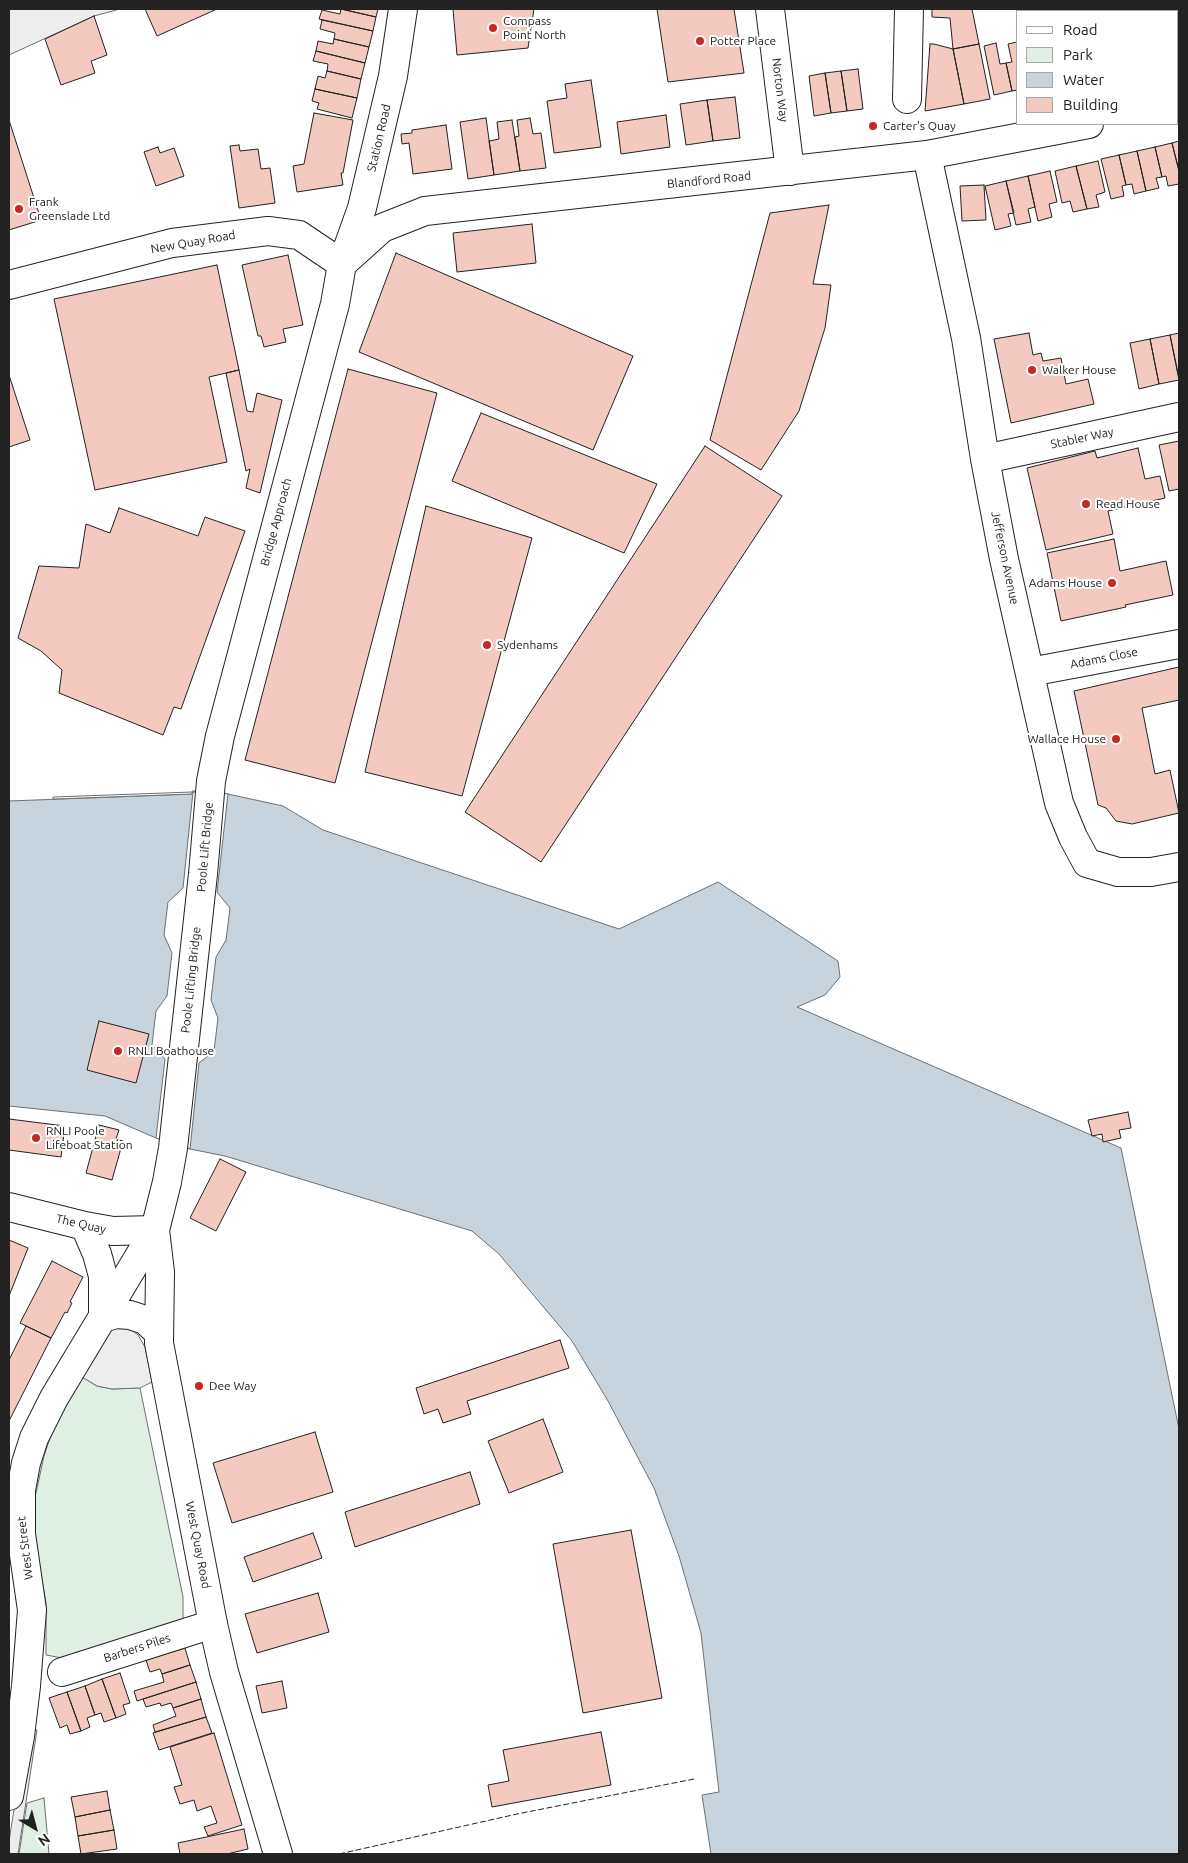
<!DOCTYPE html>
<style>
body{margin:0}
#map{position:relative;width:1188px;height:1863px;overflow:hidden;background:#fff;font-family:Ubuntu,sans-serif}
canvas{display:block}
.frame{position:absolute;inset:0;border:10px solid #222;pointer-events:none}
.legend{position:absolute;left:1016px;top:10px;width:162px;height:115px;box-sizing:border-box;background:#fff;border:1px solid #a7a7a7;margin:0;padding:6px 9px;list-style:none;font-size:15px;color:#222}
.legend li{display:flex;align-items:center;gap:10px;height:25px}
.legend b{width:25px;border:1px solid #a7a7a7}
.north{position:absolute;left:10px;top:1803px;width:50px;height:50px;-webkit-text-stroke:4px #fff;paint-order:stroke;rotate:143deg;font-size:14px;font-weight:700;line-height:20px;text-align:center;color:#222}
.north::after{content:'';display:block;margin:auto;width:18px;height:22px;background:#222;clip-path:polygon(50% 0,100% 100%,50% 72%,0 100%)}
</style>
<div id="map">
<canvas width="1188" height="1863"></canvas>
<div class="frame"></div>
<ul class="legend">
<li><b style="height:6px;background:#fff"></b>Road</li>
<li><b style="height:14px;background:#e0efe3"></b>Park</li>
<li><b style="height:14px;background:#c7d3dd"></b>Water</li>
<li><b style="height:14px;background:#f3c9c0"></b>Building</li>
</ul>
<div class="north">N</div>
</div>
<script>
const c = document.querySelector('canvas').getContext('2d');
c.lineJoin = 'round';
function fill(path, color) { c.fillStyle = color; c.fill(path, 'evenodd'); }
const poly = rows => new Path2D(rows.map(r => 'M' + r).join(''));
function trace(path, color, width, dash) { c.strokeStyle = color; c.lineWidth = width; c.lineCap = dash ? 'butt' : 'round'; c.setLineDash(dash || []); c.stroke(path); }
function label(font, color, halo, rows, align = 'center') {
  c.font = font + ' Ubuntu,sans-serif'; c.lineWidth = 4; c.setLineDash([]); c.textBaseline = 'middle'; c.strokeStyle = halo; c.fillStyle = color; for (const [text, x, y, turn = 0] of rows) {
    c.save(); c.translate(x, y); c.rotate((+turn || 0) * Math.PI / 180); c.textAlign = isNaN(turn) ? turn : align; if (halo) c.strokeText(text, 0, 0); c.fillText(text, 0, 0); c.restore();
  }
}
const green = poly([
 [82,1377,97,1386,112,1389,140,1388,183,1597,183,1619,62,1658,46,1655,46,1603,34,1535,34,1502,44,1456,53,1429,82,1377],
 [44,1798,49,1854,19,1854,27,1803,44,1798]
]);
fill(green, '#e0efe3');
trace(green, '#6f6f6f', 1);
const parking = poly([
 [9,9,120,9,94,16,9,55,9,9],
 [111,1328,129,1328,138,1335,145,1347,152,1382,140,1388,112,1389,97,1386,82,1377,111,1328],
 [27,1728,37,1730,18,1854,9,1854,9,1841,27,1728]
]);
fill(parking, '#ededed');
trace(parking, '#6f6f6f', 1);
const water = poly([
 [193,791,228,794,283,806,323,830,619,929,718,882,838,961,840,977,825,995,797,1007,1121,1148,1179,1429,1179,1854,711,1854,702,1795,719,1792,701,1633,679,1556,654,1488,608,1401,572,1341,499,1254,472,1231,225,1156,190,1149,156,1138,105,1116,9,1106,9,801,192,794,193,791]
]);
fill(water, '#c7d3dd');
trace(water, '#6f6f6f', 1);
const pier = poly([
 [192,792,192,794,53,799,53,797,192,792],
 [193,792,228,794,217,892,230,908,226,940,216,957,211,1000,218,1018,214,1051,199,1063,190,1149,156,1138,165,1059,152,1045,156,1011,167,996,172,953,164,935,168,902,183,888,193,792]
]);
fill(pier, '#fff');
trace(pier, '#6f6f6f', 1);
const building = poly([
 [145,9,217,9,157,36,145,9],
 [341,9,376,17,373,31,319,19,322,10,340,14,341,9],
 [341,9,378,9,376,17,341,9],
 [453,9,534,9,528,48,457,55,453,9],
 [657,9,734,9,744,73,668,82,657,9],
 [932,9,972,9,979,44,953,49,950,18,932,17,932,9],
 [1119,9,1154,9,1155,11,1119,11,1119,9],
 [1166,9,1179,9,1179,57,1177,57,1177,11,1166,11,1166,9],
 [94,16,107,55,91,61,95,73,61,85,45,39,94,16],
 [322,20,373,31,369,47,334,39,335,33,320,29,322,20],
 [334,39,369,47,365,63,316,51,318,41,333,44,334,39],
 [1017,42,1017,90,1012,91,1006,63,1012,62,1008,44,1017,42],
 [996,43,1000,64,1006,63,1012,91,994,95,984,46,996,43],
 [930,44,934,44,953,49,964,104,925,111,930,44],
 [979,44,990,99,964,104,953,49,979,44],
 [316,51,365,63,361,79,327,71,328,64,313,61,316,51],
 [858,69,863,109,847,111,841,71,858,69],
 [327,71,361,79,357,98,315,89,318,76,325,78,327,71],
 [841,71,847,111,831,113,825,73,841,71],
 [825,73,831,113,814,116,809,76,825,73],
 [591,80,601,147,554,153,547,101,567,98,565,84,591,80],
 [315,89,357,98,352,118,317,109,319,103,312,101,315,89],
 [735,97,740,138,713,141,707,100,735,97],
 [707,100,713,141,686,145,680,104,707,100],
 [314,113,353,120,343,173,341,173,343,185,297,192,293,166,304,164,314,113],
 [666,115,670,147,621,154,617,122,666,115],
 [486,118,494,175,468,179,460,122,486,118],
 [530,118,533,134,541,133,546,168,520,171,515,137,519,136,517,120,530,118],
 [9,120,41,220,9,230,9,120],
 [512,120,520,171,494,175,489,141,499,139,497,122,512,120],
 [446,125,452,169,413,174,409,143,402,144,401,134,412,133,412,130,446,125],
 [1179,141,1179,171,1172,143,1179,141],
 [1172,143,1179,171,1179,184,1168,186,1166,176,1162,177,1155,147,1172,143],
 [239,145,240,151,258,149,261,169,270,168,275,203,239,208,230,146,239,145],
 [158,147,160,153,174,148,184,176,156,186,144,152,158,147],
 [1155,147,1162,177,1156,178,1159,188,1146,191,1137,151,1155,147],
 [1137,151,1146,191,1134,194,1132,184,1126,185,1119,155,1137,151],
 [1119,155,1126,185,1122,186,1124,196,1111,199,1101,159,1119,155],
 [1098,161,1105,192,1096,195,1099,207,1087,209,1076,166,1098,161],
 [1076,166,1087,209,1073,212,1070,201,1062,203,1055,171,1076,166],
 [1050,171,1057,202,1049,204,1052,217,1038,221,1028,176,1050,171],
 [1028,176,1035,207,1028,209,1031,222,1016,225,1006,181,1028,176],
 [1006,181,1014,213,1008,214,1011,226,995,230,985,186,1006,181],
 [984,185,986,220,962,221,960,186,984,185],
 [829,205,813,284,831,285,825,328,799,411,761,470,710,440,770,213,829,205],
 [532,224,536,263,457,272,453,233,532,224],
 [396,253,633,356,593,450,359,352,396,253],
 [288,255,303,325,283,329,286,342,264,347,261,336,258,336,242,265,288,255],
 [217,265,239,370,209,377,227,462,95,490,54,299,217,265],
 [1029,333,1033,355,1041,353,1043,361,1061,358,1066,384,1088,379,1094,404,1011,423,994,339,1029,333],
 [1179,333,1179,378,1170,335,1179,333],
 [1170,335,1179,380,1159,384,1150,339,1170,335],
 [1150,339,1159,384,1139,389,1130,343,1150,339],
 [348,369,437,393,335,783,245,760,348,369],
 [239,370,247,411,253,412,257,393,282,400,260,493,246,488,250,469,246,471,226,373,239,370],
 [9,375,30,440,9,447,9,375],
 [481,413,657,484,624,553,452,481,481,413],
 [1179,441,1179,489,1169,491,1159,445,1179,441],
 [705,446,782,496,541,862,465,812,705,446],
 [1138,448,1145,479,1160,476,1165,498,1108,511,1113,534,1046,550,1027,468,1095,451,1097,458,1138,448],
 [426,506,532,538,462,796,365,772,426,506],
 [119,508,198,536,205,517,245,531,181,709,174,707,163,735,59,693,62,670,41,651,18,638,39,566,79,568,86,524,110,533,119,508],
 [1114,539,1120,571,1166,561,1173,595,1125,605,1126,607,1061,621,1047,553,1114,539],
 [1179,667,1179,700,1142,708,1155,774,1170,770,1179,813,1132,824,1116,821,1106,808,1098,805,1074,691,1179,667],
 [99,1021,149,1034,136,1083,87,1070,99,1021],
 [1128,1112,1131,1128,1119,1130,1121,1138,1103,1142,1102,1134,1092,1136,1088,1120,1128,1112],
 [9,1119,65,1126,61,1157,9,1150,9,1119],
 [99,1125,119,1130,116,1139,123,1141,112,1180,86,1173,99,1125],
 [220,1159,246,1172,216,1231,190,1218,220,1159],
 [9,1240,28,1248,9,1296,9,1240],
 [52,1261,83,1277,70,1302,72,1303,67,1313,65,1312,51,1338,20,1323,52,1261],
 [26,1326,51,1338,9,1421,9,1360,26,1326],
 [560,1340,569,1368,467,1401,471,1414,443,1423,438,1409,424,1414,416,1388,560,1340],
 [543,1419,563,1472,509,1493,488,1441,543,1419],
 [315,1432,333,1492,232,1523,213,1463,315,1432],
 [470,1472,480,1504,355,1547,345,1512,470,1472],
 [631,1530,662,1698,583,1713,553,1544,631,1530],
 [313,1533,322,1558,253,1582,244,1557,313,1533],
 [318,1593,329,1632,257,1653,245,1614,318,1593],
 [185,1648,190,1665,162,1674,160,1669,150,1672,146,1660,185,1648],
 [190,1665,196,1682,137,1701,134,1691,164,1682,162,1674,190,1665],
 [120,1673,130,1703,123,1705,126,1714,116,1718,102,1679,120,1673],
 [102,1679,116,1718,104,1722,101,1713,95,1715,85,1686,102,1679],
 [282,1681,287,1708,262,1713,256,1686,282,1681],
 [196,1682,201,1699,173,1708,171,1703,161,1706,160,1703,146,1707,143,1699,196,1682],
 [85,1686,95,1715,87,1718,90,1727,81,1731,67,1692,85,1686],
 [67,1692,81,1731,70,1734,67,1725,60,1728,49,1698,67,1692],
 [201,1699,206,1717,155,1732,153,1725,176,1716,173,1708,201,1699],
 [206,1717,212,1733,159,1750,153,1733,206,1717],
 [601,1732,611,1785,492,1807,488,1785,509,1781,503,1750,601,1732],
 [214,1733,242,1825,208,1836,204,1827,217,1823,211,1806,197,1811,194,1800,180,1804,174,1787,182,1785,170,1747,214,1733],
 [107,1791,110,1810,75,1817,71,1797,107,1791],
 [110,1810,114,1830,78,1836,75,1817,110,1810],
 [244,1829,248,1849,227,1854,180,1854,178,1843,244,1829],
 [114,1830,117,1849,81,1854,78,1836,114,1830]
]);
fill(building, '#f3c9c0');
trace(building, '#222', 1);
const minor = poly([
 [770,9,790,171],
 [907,99,909,9],
 [927,155,966,338,985,459,1004,559,1059,803,1073,837,1087,863,1118,872,1151,872,1179,867],
 [9,285,172,243,268,231,299,235,342,264,362,208,393,76,403,9],
 [985,459,1179,417],
 [1030,672,1179,644],
 [9,1207,85,1226,113,1231,155,1230],
 [85,1226,97,1254,103,1276,103,1318],
 [62,1672,213,1624]
]);
const highway = poly([
 [1177,106,1179,105],
 [155,1230,160,1272,159,1343,213,1624,224,1672,278,1854],
 [103,1318,116,1314,130,1315,145,1320,158,1332],
 [9,1796,20,1736,26,1686,32,1610,21,1534,21,1490,26,1463,34,1438,54,1398,155,1230,167,1182,173,1148,203,874,211,781,220,736,335,304,342,264,382,228,425,211,927,155,1089,124]
]);
trace(minor, '#222', 30);
trace(highway, '#222', 30);
trace(minor, '#fff', 28);
trace(highway, '#fff', 28);
trace(poly([
 [339,1854,517,1814,694,1779]
]), '#222', 1, [6, 2.5]);
for (const [x, y, r, color] of [
 [493,28,5,"#c62828"],
 [700,41,5,"#c62828"],
 [873,126,5,"#c62828"],
 [19,209,5,"#c62828"],
 [1032,370,5,"#c62828"],
 [1086,504,5,"#c62828"],
 [1112,583,5,"#c62828"],
 [487,645,5,"#c62828"],
 [1116,739,5,"#c62828"],
 [118,1051,5,"#c62828"],
 [36,1138,5,"#c62828"],
 [199,1386,5,"#c62828"]
]) { const dot = new Path2D(); dot.arc(x, y, r, 0, 2 * Math.PI); c.fillStyle = color; c.fill(dot); trace(dot, '#fff', 2); }
label('12px', '#222', '#fff', [
 ["Compass",503,21],
 ["Point North",503,35],
 ["Potter Place",710,41],
 ["Carter's Quay",883,126],
 ["Frank",29,202],
 ["Greenslade Ltd",29,216],
 ["Walker House",1042,370],
 ["Read House",1096,504],
 ["Adams House",1102,583,"right"],
 ["Sydenhams",497,645],
 ["Wallace House",1106,739,"right"],
 ["RNLI Boathouse",128,1051],
 ["RNLI Poole",46,1131],
 ["Lifeboat Station",46,1145],
 ["Dee Way",209,1386]
], 'left');
label('12px', '#222', '#fff', [
 ["Norton Way",780,90,83],
 ["Station Road",379,138,-77],
 ["Blandford Road",709,180,-6],
 ["New Quay Road",193,242,-10],
 ["Stabler Way",1082,438,-12],
 ["Bridge Approach",276,522,-75],
 ["Jefferson Avenue",1005,558,78],
 ["Adams Close",1104,658,-11],
 ["Poole Lift Bridge",205,847,-85],
 ["Poole Lifting Bridge",191,980,-84],
 ["The Quay",81,1224,13],
 ["West Quay Road",198,1545,79],
 ["West Street",25,1548,-97],
 ["Barbers Piles",137,1648,-18]
]);
</script>
